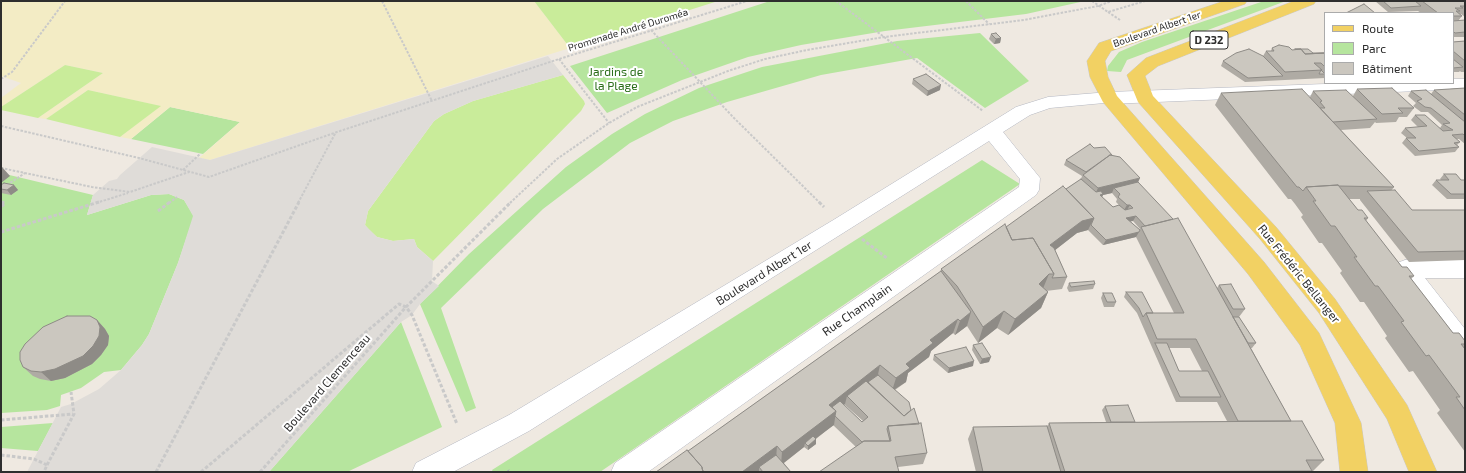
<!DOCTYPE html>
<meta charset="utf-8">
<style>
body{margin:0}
#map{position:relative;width:1466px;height:473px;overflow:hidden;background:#efe9e1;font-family:"Exo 2",sans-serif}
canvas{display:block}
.frame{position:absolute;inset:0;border:2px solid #2e2e2e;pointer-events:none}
.legend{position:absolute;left:1324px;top:12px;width:130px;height:72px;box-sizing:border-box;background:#fff;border:1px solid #ababab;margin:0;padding:5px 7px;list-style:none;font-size:12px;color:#2e2e2e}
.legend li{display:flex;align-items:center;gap:8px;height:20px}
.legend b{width:20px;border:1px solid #ababab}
</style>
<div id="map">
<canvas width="1466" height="473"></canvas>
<div class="frame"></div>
<ul class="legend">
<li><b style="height:5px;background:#f2d163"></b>Route</li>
<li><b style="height:11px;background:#b6e59e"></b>Parc</li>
<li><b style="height:11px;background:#cbc7bf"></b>Bâtiment</li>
</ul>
</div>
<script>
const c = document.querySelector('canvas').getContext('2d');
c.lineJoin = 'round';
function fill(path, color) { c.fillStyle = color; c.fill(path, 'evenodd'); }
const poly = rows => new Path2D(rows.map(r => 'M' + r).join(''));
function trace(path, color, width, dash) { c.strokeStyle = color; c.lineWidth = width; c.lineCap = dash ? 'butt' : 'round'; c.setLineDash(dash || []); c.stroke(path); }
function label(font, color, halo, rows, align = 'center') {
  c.font = font + ' "Exo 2",sans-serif'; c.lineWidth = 4; c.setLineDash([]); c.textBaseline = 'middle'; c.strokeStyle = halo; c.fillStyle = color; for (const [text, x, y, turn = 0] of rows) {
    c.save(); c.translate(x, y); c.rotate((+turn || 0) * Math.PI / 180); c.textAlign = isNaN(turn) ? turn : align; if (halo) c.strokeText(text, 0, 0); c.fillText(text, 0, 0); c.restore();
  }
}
fill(poly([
 [770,1,1085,1,1026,14,885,31,801,45,748,57,682,80,607,113,570,66],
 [1264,1,1286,1,1127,60,1121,72,1107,71,1108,66,1119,52,1142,42],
 [980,33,1029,81,985,108,917,58,821,75,727,102,673,121,630,143,543,209,441,308,476,408,466,412,420,304,469,254,566,167,612,134,645,114,699,88,762,67,897,41],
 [170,107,240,122,203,154,131,139],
 [982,160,1020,184,600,472,493,472,492,470],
 [1,173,93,195,87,215,151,195,169,194,184,200,194,216,178,263,149,334,142,345,121,370,104,372,81,388,61,395,60,406,47,410,1,413],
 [401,322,442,427,347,472,269,472],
 [53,423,38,451,1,448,1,427]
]), '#b6e59e');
fill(poly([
 [1,1,534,1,570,48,210,160,199,158,240,122,170,107,131,139,120,137,160,106,88,90,46,119,38,118,103,73,65,65,1,107,1,98,21,83,1,76]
]), '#f3ecc5');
fill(poly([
 [534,1,718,1,570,48],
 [65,65,103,73,38,118,1,110,1,107],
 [563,75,584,101,585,104,581,111,433,261,417,247,414,239,393,241,377,237,369,230,365,225,368,211,434,121,444,114,473,101],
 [88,90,161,106,120,137,46,119]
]), '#c9ec9a');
fill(poly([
 [548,56,563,75,473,101,444,114,434,121,368,211,365,225,377,237,393,241,414,239,417,247,433,261,432,281,439,286,420,304,412,315,401,322,269,472,27,472,61,407,71,404,99,389,121,370,142,345,149,334,178,263,193,216,184,200,169,194,151,195,87,215,93,195,109,181,117,179,120,175,152,147,210,160]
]), '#dfdcd8');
const street = poly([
 [1109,92,1115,94,1118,98,1115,102,1050,108,1030,115,1003,132,1040,178,1039,190,1036,195,648,472,611,472,615,463,1019,187,1020,179,989,141,529,431,453,472,412,472,416,463,509,415,835,219,1016,107,1048,97,1109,92],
 [1405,260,1465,260,1465,278,1425,278,1465,329,1465,357,1456,354,1397,275,1394,269,1397,263,1405,260]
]);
const secondary = poly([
 [1453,79,1465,79,1465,89,1109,104,1103,102,1100,98,1103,94,1109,92,1352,83,1453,83,1453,79]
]);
const primary = poly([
 [1224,1,1247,1,1245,4,1111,51,1105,61,1108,77,1117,96,1264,262,1319,333,1361,423,1368,472,1340,472,1335,423,1300,345,1248,274,1103,102,1090,77,1087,61,1099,43,1224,1],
 [1294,1,1316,1,1314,4,1158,66,1145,76,1153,96,1276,227,1335,299,1407,405,1437,472,1409,472,1387,419,1319,313,1260,239,1138,102,1127,75,1146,58,1294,1]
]);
trace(street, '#b4b7c1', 1);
trace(secondary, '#b4b7c1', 1);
trace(primary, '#c9c9c9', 1);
trace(poly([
 [382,1,432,101],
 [836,1,983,111],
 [966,1,989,24],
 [1092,1,1108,12,1145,1],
 [1108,12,1120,20],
 [651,30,734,118,820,203],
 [559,59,609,123],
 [1,79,12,72,65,1],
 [1,126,139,158,209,177,337,132,559,59,747,1],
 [1,168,92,187,130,192,189,172],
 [183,170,200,154],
 [7,185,25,173],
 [1,202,5,203],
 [96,203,128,193],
 [169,203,177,197],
 [298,203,336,132],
 [510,203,557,159,609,123,637,107,728,71,765,59,807,50,884,37,1024,20,1098,6,1112,1]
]), '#c9c9c9', 2, [2.5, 1.5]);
trace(poly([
 [1,202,5,203,1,207],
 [819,202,824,207],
 [158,211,170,202],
 [1,232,99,202],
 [862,239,888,259],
 [1,420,73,414],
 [1,455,34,459,47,465,44,472],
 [47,465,74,414,71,392],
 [156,472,299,202],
 [201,472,399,304,406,307,412,315,457,424],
 [260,472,406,307,511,202]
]), '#c9c9c9', 3, [3.5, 2]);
fill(street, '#fff');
fill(secondary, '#fff');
fill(primary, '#f2d163');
trace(poly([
 [506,472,509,470]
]), '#a3a6b8', 1);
fill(poly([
 [1375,1,1465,1,1465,17,1461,14,1460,14,1462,16,1458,21,1465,20,1465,37,1453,37,1453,13,1421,13,1418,11,1388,12],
 [991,34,1001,38,1000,43,994,44,989,39],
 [1465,41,1465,72,1461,72,1460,71,1459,72,1453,72,1453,42],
 [1272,48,1292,50,1313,53,1325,53,1325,78,1245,82,1221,66,1223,61,1263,56,1266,51,1271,51],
 [913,79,940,90,927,96,912,84],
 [1465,88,1465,144,1459,139,1456,139,1460,142,1457,145,1459,147,1455,152,1415,156,1402,143,1406,138,1407,138,1401,133,1405,128,1418,127,1411,120,1415,115,1440,128,1442,125,1428,112,1421,112,1413,106,1416,103,1408,96,1411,91,1431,94,1434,90],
 [1357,89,1414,108,1407,117,1399,117,1396,122,1376,123,1375,122,1370,128,1341,130,1394,187,1391,191,1412,210,1465,210,1465,260,1409,262,1360,200,1360,199,1349,199,1358,210,1368,218,1366,221,1402,267,1414,276,1411,279,1453,333,1465,341,1465,346,1464,347,1465,349,1465,452,1437,413,1440,410,1413,371,1409,372,1385,338,1387,336,1364,302,1360,302,1340,273,1342,271,1322,243,1319,243,1301,217,1303,215,1295,204,1291,199,1288,199,1215,105,1221,93,1310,97,1313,91,1353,96],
 [1066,160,1138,182,1217,288,1219,285,1245,309,1239,317,1256,343,1252,348,1251,348,1291,421,1324,460,1312,472,976,472,968,439,973,427,1047,427,1049,423,1106,422,1102,410,1105,406,1135,422,1227,421,1217,402,1176,402,1137,313,1124,297,1126,292,1153,313,1174,313,1136,237,1103,245,1088,230,1077,233,1055,250,1067,277,1062,289,1046,291,1048,292,1041,308,1008,335,997,328,978,343,967,326,955,335,953,333,931,351,929,357,908,373,906,382,895,390,911,410,927,453,923,464,898,467,856,447,833,425,816,439,816,444,808,450,804,447,784,463,791,472,656,472,688,451,941,271,941,269,1006,227,1066,189,1081,179,1082,176,1064,165],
 [1112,193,1117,199,1116,202,1119,205,1113,207,1102,197,1103,195],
 [1130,221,1133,221,1140,229,1140,230],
 [1169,348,1190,348,1202,371,1179,371],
 [845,404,845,405,863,421,862,422,844,405],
 [1444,174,1461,180,1465,180,1465,199,1447,199,1432,185,1436,180,1441,180,1440,179],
 [1,185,14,185,18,190,11,195,1,193],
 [1069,283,1095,284,1093,289,1069,292,1067,288],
 [1103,293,1116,302,1114,307,1104,307,1101,298],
 [97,320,105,329,109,336,108,345,101,355,92,364,65,378,51,381,40,379,33,376,23,367],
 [973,345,989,362,980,364,972,350],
 [934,355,973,366,948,373,933,360]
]), '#afaba4');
fill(poly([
 [1001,38,1000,43,994,44,996,39],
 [941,85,940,90,927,96,928,91],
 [1,167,2,167,10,176,1,183],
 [1140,178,1136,187,1114,188,1112,193,1103,195,1101,199,1094,197,1098,188],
 [14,185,18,190,11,195,7,190],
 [1127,205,1130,205,1127,210,1124,210],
 [1136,216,1133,221,1124,223,1126,218],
 [1094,218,1088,230,1077,233,1045,258,1050,245,1082,221],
 [1139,232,1136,237,1103,245,1106,240],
 [1049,274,1042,291,1039,284],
 [1048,292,1041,308,1008,335,1015,319],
 [1004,311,997,328,978,343,983,327],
 [971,312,967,326,955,335,960,321],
 [958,319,953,333,931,351,929,357,908,373,906,382,892,391,896,378,906,364,930,340],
 [97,320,105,329,109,336,108,345,101,355,92,364,65,378,51,381,41,372],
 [991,357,989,362,980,364,982,359],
 [974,361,973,366,948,373,949,368],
 [880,365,877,379,847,396,845,404,836,411,834,425,807,445,805,443,804,447,781,465,782,452,829,405],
 [816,439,816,444,808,450,808,446],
 [777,446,776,459,759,467,759,472,742,472]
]), '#8e8b86');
const building = poly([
 [1383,1,1415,1,1421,6,1391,8,1383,1],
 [1422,1,1465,1,1465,6,1460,6,1463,8,1455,8,1460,11,1456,11,1462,16,1453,16,1453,13,1438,13,1422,1],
 [1364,4,1375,13,1346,13,1364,4],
 [1465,20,1465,32,1455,33,1453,31,1453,21,1465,20],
 [996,33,1001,38,996,39,991,34,996,33],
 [1465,41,1465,61,1453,51,1453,42,1465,41],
 [1279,45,1289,47,1292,50,1301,49,1305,54,1325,53,1325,67,1321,63,1314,63,1322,70,1285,72,1266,51,1274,51,1272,48,1279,45],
 [1249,49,1263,56,1283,76,1248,78,1223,61,1236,53,1249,49],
 [1295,49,1308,49,1313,53,1325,53,1305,54,1301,49,1295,49],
 [1453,59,1463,67,1453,68,1453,59],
 [1321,70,1325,74,1319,74,1321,70],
 [926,74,941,85,928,91,913,79,926,74],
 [1392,88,1414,108,1398,108,1403,113,1382,114,1357,89,1392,88],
 [1465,88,1465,115,1434,90,1465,88],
 [1302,89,1394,187,1339,186,1338,185,1306,187,1303,191,1299,187,1297,187,1221,93,1302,89],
 [1346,90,1377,119,1333,122,1320,108,1325,108,1320,102,1322,101,1313,91,1346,90],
 [1426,90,1465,122,1465,136,1463,134,1452,135,1460,142,1454,143,1459,147,1419,151,1406,138,1416,138,1405,128,1427,126,1415,115,1425,115,1443,131,1453,130,1443,124,1450,123,1431,108,1425,107,1417,101,1422,99,1411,91,1426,90],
 [1090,144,1094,148,1105,147,1112,155,1110,155,1086,172,1066,160,1090,144],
 [1110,155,1120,157,1140,178,1098,188,1083,175,1110,155],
 [1444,174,1456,174,1461,180,1465,180,1465,194,1451,194,1436,180,1449,180,1444,174],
 [1081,179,1096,192,1101,191,1103,194,1100,195,1113,207,1119,205,1125,210,1133,208,1130,205,1127,205,1118,197,1120,194,1114,188,1138,182,1173,219,1145,226,1136,216,1126,218,1140,230,1139,232,1106,240,1091,225,1094,218,1066,189,1081,179],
 [4,183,14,185,7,190,1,189,1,185,4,183],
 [1338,185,1358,210,1362,210,1368,218,1364,218,1402,267,1407,267,1414,276,1409,276,1453,333,1459,333,1465,341,1465,344,1461,344,1465,349,1465,410,1456,397,1460,397,1429,355,1426,356,1401,322,1404,321,1378,286,1375,286,1354,257,1357,257,1335,226,1331,226,1313,201,1316,201,1306,187,1338,185],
 [1063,186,1094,218,1082,221,1050,245,1054,248,1067,277,1052,278,1054,274,1033,238,1012,240,1006,227,1063,186],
 [1395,190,1412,210,1465,210,1465,251,1418,252,1367,191,1395,190],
 [1178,218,1291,421,1238,421,1196,339,1157,339,1146,313,1184,313,1141,227,1178,218],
 [1005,224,1012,240,1033,238,1054,274,1049,274,1039,284,1048,292,1015,319,1004,311,983,327,957,286,941,269,1005,224],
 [941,271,971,312,960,321,958,319,930,340,933,343,906,364,910,368,896,378,880,365,829,405,836,411,782,452,777,446,742,472,704,472,702,469,702,467,688,451,941,271],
 [1094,281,1095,284,1071,287,1069,283,1094,281],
 [1231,284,1245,309,1233,309,1219,285,1231,284],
 [1126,292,1142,292,1153,313,1146,313,1143,317,1139,308,1126,292],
 [1103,293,1112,293,1116,302,1107,302,1103,293],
 [67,316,90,316,97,320,100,327,99,336,93,346,83,356,55,369,41,372,31,371,23,367,20,360,20,352,25,344,43,327,67,316],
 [1233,317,1239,317,1256,343,1248,343,1233,317],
 [982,343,991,357,982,359,973,345,982,343],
 [1155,343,1167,343,1179,371,1208,371,1221,397,1180,397,1155,343],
 [966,347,974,361,949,368,934,355,966,347],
 [878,375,909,402,911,410,904,416,868,382,878,375],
 [866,381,904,416,914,408,919,424,888,426,887,429,890,441,864,441,862,442,835,416,836,411,832,407,840,401,862,422,868,417,847,396,866,381],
 [1128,405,1135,422,1111,422,1105,406,1128,405],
 [1302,421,1324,460,1306,460,1312,471,1065,472,1049,423,1302,421],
 [921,423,927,453,895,457,899,472,819,472,864,441,891,441,888,426,921,423],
 [1047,426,1061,472,983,472,973,427,1047,426],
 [813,436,816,439,808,446,805,443,813,436],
 [687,450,702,467,703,472,656,472,687,450],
 [776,455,791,472,763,472,759,467,776,455]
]);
fill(building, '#cbc7bf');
trace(building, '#8e8b86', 1);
label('10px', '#2e2e2e', '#fff', [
 ["Boulevard Albert 1er",1157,29,-19],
 ["Promenade André Duroméa",628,30,-17]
]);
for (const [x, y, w] of [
 [1209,40,38]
]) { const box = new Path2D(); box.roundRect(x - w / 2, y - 9, w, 18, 3); c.fillStyle = '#fff'; c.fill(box); trace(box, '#2e2e2e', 1); }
label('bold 11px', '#2e2e2e', null, [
 ["D 232",1209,40]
]);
label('12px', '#2c6e1b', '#fff', [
 ["Jardins de",616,72],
 ["la Plage",616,86]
]);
label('12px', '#2e2e2e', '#fff', [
 ["Boulevard Albert 1er",764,273,-32],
 ["Rue Frédéric Bellanger",1299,274,51],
 ["Rue Champlain",857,310,-35],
 ["Boulevard Clemenceau",327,383,-49]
]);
</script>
